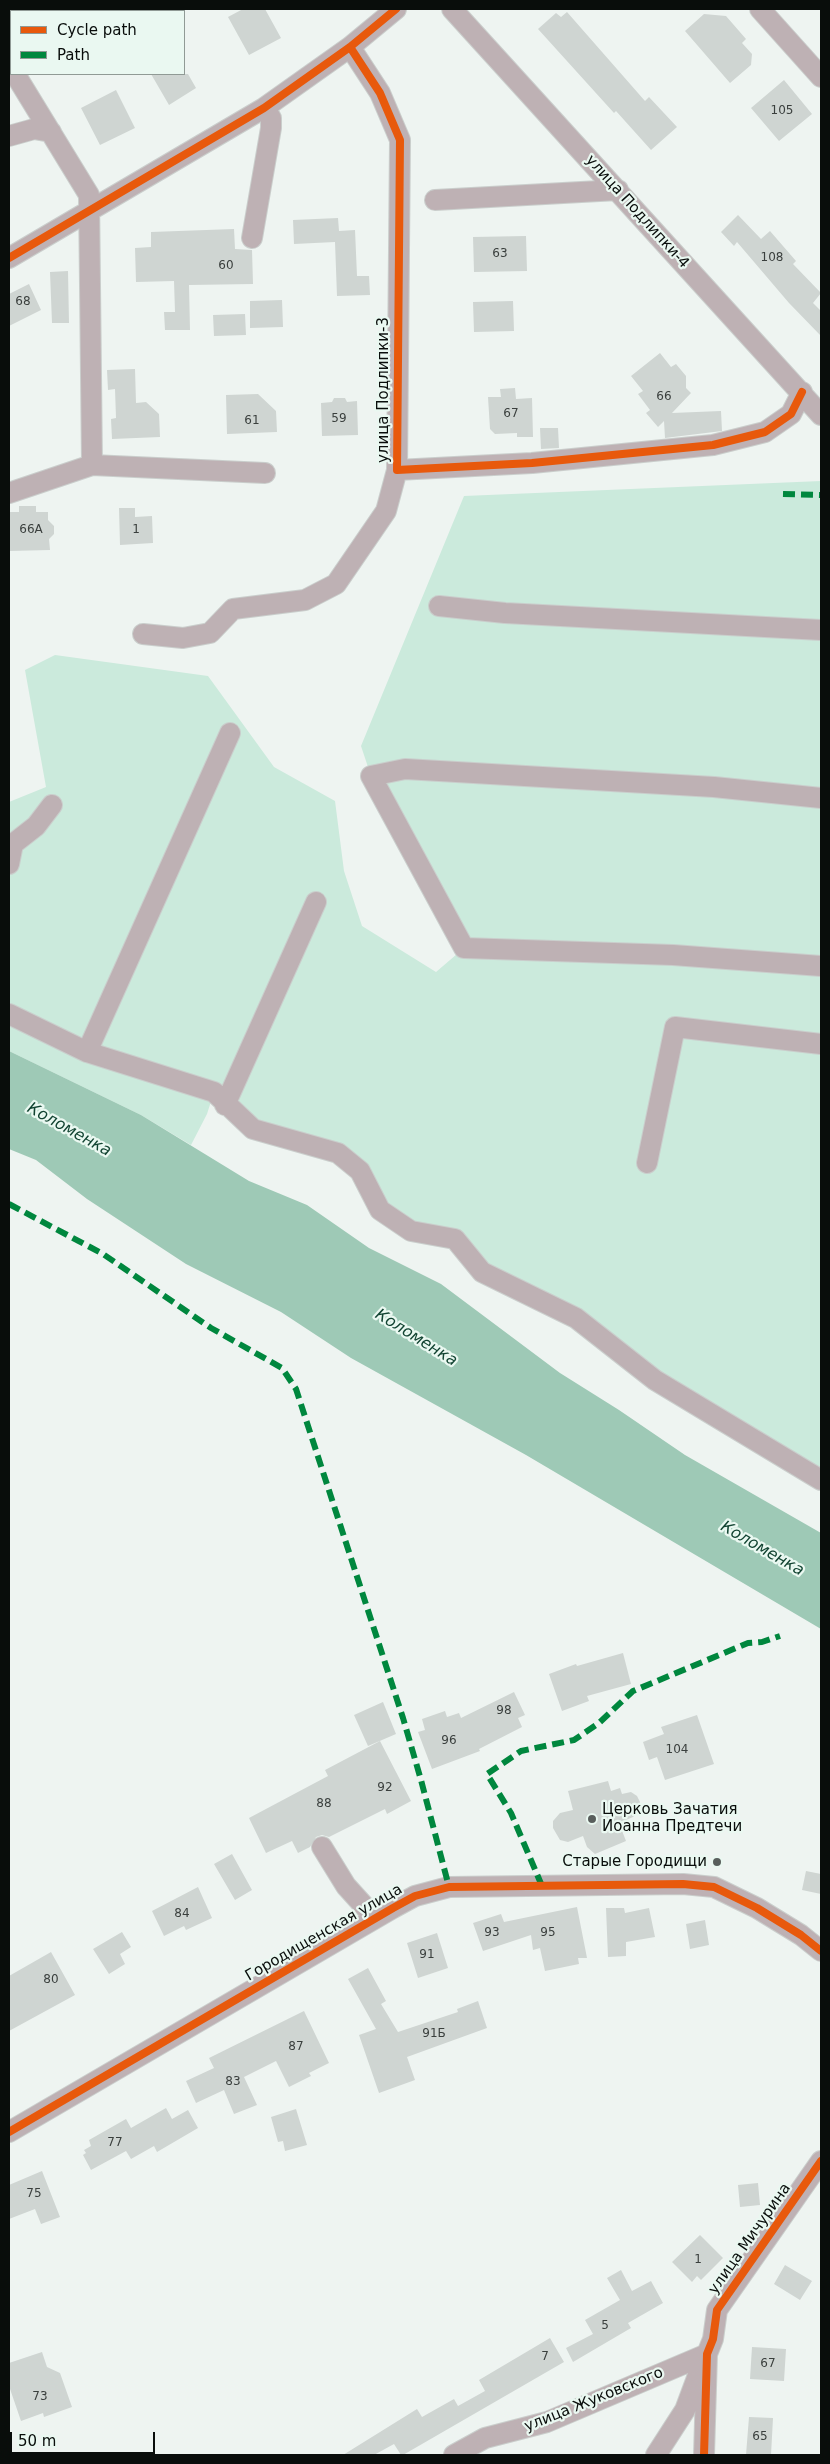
<!DOCTYPE html>
<meta charset="utf-8">
<style>
body{margin:0}
#map{position:relative;width:830px;height:2464px;overflow:hidden;background:#eef4f1;font-family:"DejaVu Sans",sans-serif}
canvas{display:block}
.frame{position:absolute;inset:0;border:10px solid #090d0b;pointer-events:none}
.legend{position:absolute;left:10px;top:10px;width:175px;height:65px;box-sizing:border-box;background:#eaf8f1;border:1px solid #909a95;margin:0;padding:6px 9px;list-style:none;font-size:15px;color:#090d0b}
.legend li{display:flex;align-items:center;gap:10px;height:25px}
.legend b{width:25px;border:1px solid #909a95}
.scale{position:absolute;left:10px;top:2432px;width:145px;height:22px;box-sizing:border-box;border:2px solid #090d0b;border-top:0;padding-left:6px;font-size:15px;line-height:18px;white-space:nowrap;color:#090d0b;-webkit-text-stroke:4px #eaf8f1;paint-order:stroke}
</style>
<div id="map">
<canvas width="830" height="2464"></canvas>
<div class="frame"></div>
<ul class="legend">
<li><b style="height:6px;background:#e8590c"></b>Cycle path</li>
<li><b style="height:6px;background:#00873e"></b>Path</li>
</ul>
<div class="scale">50 m</div>
</div>
<script>
const c = document.querySelector('canvas').getContext('2d');
c.lineJoin = 'round';
function fill(path, color) { c.fillStyle = color; c.fill(path, 'evenodd'); }
const poly = rows => new Path2D(rows.map(r => 'M' + r).join(''));
function trace(path, color, width, dash) { c.strokeStyle = color; c.lineWidth = width; c.lineCap = dash ? 'butt' : 'round'; c.setLineDash(dash || []); c.stroke(path); }
function label(font, color, halo, rows, align = 'center') {
  c.font = font + ' "DejaVu Sans",sans-serif'; c.lineWidth = 4.5; c.setLineDash([]); c.textBaseline = 'middle'; c.strokeStyle = halo; c.fillStyle = color; for (const [text, x, y, turn = 0] of rows) {
    c.save(); c.translate(x, y); c.rotate((+turn || 0) * Math.PI / 180); c.textAlign = isNaN(turn) ? turn : align; if (halo) c.strokeText(text, 0, 0); c.fillText(text, 0, 0); c.restore();
  }
}
fill(poly([
 [821,481,821,1480,576,1318,482,1272,455,1239,411,1231,360,1171,253,1129,214,1092,207,1114,191,1145,141,1115,9,1051,9,802,46,787,25,670,55,655,208,676,274,767,335,801,344,871,362,926,436,972,464,948,371,776,361,746,464,496]
]), '#cbeadc');
fill(poly([
 [9,1051,141,1115,249,1181,307,1205,369,1248,441,1284,560,1373,619,1410,685,1455,821,1533,821,1629,526,1455,351,1358,281,1312,186,1264,87,1199,36,1160,9,1149]
]), '#9ec9b6');
fill(poly([
 [243,9,265,9,281,38,249,55,228,17],
 [567,12,645,101,649,97,677,127,651,150,616,111,614,113,538,29,556,13,561,17],
 [704,14,726,16,746,39,742,43,752,54,751,65,730,83,685,31],
 [151,74,188,74,196,88,169,105],
 [784,80,812,114,779,141,751,108],
 [116,90,135,128,100,145,81,108],
 [738,215,761,239,770,231,796,261,793,264,821,293,813,303,821,311,821,336,789,303,737,242,734,246,721,232],
 [338,218,339,231,355,230,357,276,369,276,370,295,337,296,335,242,294,244,293,220],
 [234,229,235,249,252,250,253,284,189,285,190,330,165,330,164,312,175,312,174,281,136,282,135,248,151,247,151,232],
 [526,236,527,271,474,272,473,237],
 [68,271,69,323,52,323,50,272],
 [29,284,41,310,9,326,9,294],
 [282,300,283,327,250,328,250,301],
 [513,301,514,331,474,332,473,302],
 [245,314,246,335,214,336,213,315],
 [660,353,671,367,676,364,686,376,686,388,691,393,672,413,721,411,722,431,665,438,664,421,658,427,646,413,650,410,638,394,643,391,631,376],
 [135,369,136,403,146,402,159,414,160,437,112,439,111,419,116,418,115,389,108,390,107,370],
 [515,388,516,399,532,398,533,437,517,437,517,433,495,434,490,429,488,397,501,397,500,389],
 [258,394,276,411,277,432,227,434,226,395],
 [334,398,345,398,347,402,357,401,358,435,322,436,321,403,332,402],
 [540,428,558,428,559,448,541,449],
 [19,506,36,506,36,512,48,512,48,520,54,526,54,534,49,539,50,550,9,551,9,512,19,512],
 [119,508,135,508,135,517,152,516,153,543,120,545],
 [623,1653,631,1684,587,1696,589,1701,562,1711,549,1674,576,1664,577,1666],
 [514,1692,525,1715,518,1718,522,1727,479,1749,480,1751,432,1769,418,1732,425,1730,422,1719,445,1711,447,1717,459,1713,461,1718],
 [383,1702,396,1734,368,1746,354,1715],
 [697,1715,714,1764,665,1780,657,1757,649,1760,643,1742,664,1734,661,1727],
 [380,1741,411,1801,387,1814,385,1809,329,1837,322,1835,316,1837,310,1847,298,1853,292,1841,266,1853,249,1818,328,1776,325,1770],
 [608,1781,611,1791,620,1788,622,1794,631,1792,637,1796,640,1802,640,1810,633,1817,619,1823,626,1841,595,1854,587,1847,583,1836,568,1842,560,1840,553,1828,553,1821,560,1813,573,1810,568,1791],
 [232,1854,252,1890,235,1900,214,1864],
 [806,1871,821,1874,821,1894,802,1890],
 [198,1887,212,1918,186,1930,184,1926,164,1936,152,1911],
 [577,1907,587,1958,578,1958,579,1964,545,1971,540,1948,533,1950,531,1935,483,1951,473,1923,501,1914,504,1922],
 [606,1908,624,1908,625,1913,649,1908,655,1937,626,1942,626,1956,608,1957],
 [705,1920,709,1945,690,1949,686,1924],
 [122,1932,131,1947,120,1954,125,1964,109,1974,93,1949],
 [437,1933,448,1968,418,1978,407,1943],
 [51,1952,75,1995,9,2031,9,1976],
 [368,1968,386,2001,381,2004,398,2032,458,2012,457,2009,478,2001,487,2028,407,2057,415,2080,379,2093,359,2035,376,2029,348,1979],
 [304,2011,329,2063,309,2073,311,2076,289,2087,276,2061,244,2077,257,2105,234,2114,224,2090,196,2103,186,2081,214,2068,209,2058],
 [166,2108,172,2119,188,2110,198,2128,157,2152,154,2146,131,2159,126,2151,91,2170,83,2155,86,2153,84,2150,91,2146,89,2140,126,2119,131,2128],
 [296,2109,307,2145,285,2151,283,2141,278,2142,271,2117],
 [42,2171,60,2217,41,2224,35,2209,9,2219,9,2185],
 [758,2183,760,2205,740,2207,738,2185],
 [700,2235,723,2258,701,2280,697,2276,692,2282,672,2262],
 [785,2265,812,2281,800,2300,774,2284],
 [621,2270,632,2291,651,2281,663,2303,628,2323,631,2328,573,2362,566,2348,593,2334,585,2320,620,2300,607,2278],
 [550,2338,564,2362,403,2455,401,2455,394,2444,374,2455,343,2455,417,2409,422,2417,454,2399,458,2406,485,2391,479,2380],
 [752,2347,786,2349,784,2381,750,2379],
 [42,2352,47,2367,60,2373,72,2407,44,2417,43,2413,21,2421,9,2386,9,2363],
 [749,2417,773,2418,771,2455,746,2455]
]), '#cfd5d2');
const minor = poly([
 [452,9,821,415],
 [760,9,821,77],
 [15,74,89,195,92,465],
 [9,136,34,129,51,132],
 [435,200,618,190],
 [252,238,271,128,271,118,264,108],
 [9,258,264,108,350,47,396,9],
 [397,470,532,463,713,445,765,432,791,414,802,392],
 [9,493,92,465,265,473],
 [439,606,505,613,821,630],
 [143,634,183,638,210,633,233,609,305,600,336,584,386,511,397,470,400,140,380,93,350,47],
 [821,798,714,787,405,769,371,776,464,948,673,955,821,966],
 [9,864,13,844,36,826,52,805],
 [9,1014,87,1052,214,1092,253,1129,338,1153,360,1171,380,1210,411,1231,455,1239,482,1272,576,1318,655,1380,821,1480],
 [87,1052,230,733],
 [225,1105,316,902],
 [647,1163,675,1027,821,1044],
 [322,1847,346,1886,375,1918],
 [9,2132,393,1908,415,1896,449,1887,683,1884,714,1887,757,1908,801,1935,821,1951],
 [454,2455,485,2438,547,2422,707,2354],
 [656,2455,685,2410,701,2367],
 [704,2455,707,2354,713,2339,717,2310,821,2161]
]);
trace(minor, '#cacecc', 22);
trace(minor, '#beb1b4', 20);
trace(poly([
 [783,494,821,495],
 [9,1204,103,1254,211,1328,282,1368,296,1389,403,1718,421,1780,449,1887],
 [542,1886,511,1813,487,1774,521,1751,574,1740,599,1723,633,1691,748,1643,762,1642,780,1636]
]), '#00873e', 6, [12, 6]);
trace(poly([
 [350,47,380,93,400,140,397,470,532,463,713,445,765,432,791,414,802,392],
 [9,258,264,108,350,47,396,9],
 [9,2132,393,1908,415,1896,449,1887,683,1884,714,1887,757,1908,801,1935,821,1951],
 [704,2455,707,2354,713,2339,717,2310,821,2161]
]), '#e8590c', 8);
for (const [x, y, r, color] of [
 [592,1819,5,"#595e5c"],
 [717,1862,5,"#595e5c"]
]) { const dot = new Path2D(); dot.arc(x, y, r, 0, 2 * Math.PI); c.fillStyle = color; c.fill(dot); trace(dot, '#eaf8f1', 2); }
label('12px', '#3a3f3d', null, [
 ["105",782,111],
 ["63",500,254],
 ["108",772,258],
 ["60",226,266],
 ["68",23,302],
 ["66",664,397],
 ["67",511,414],
 ["59",339,419],
 ["61",252,421],
 ["66А",31,530],
 ["1",136,530],
 ["98",504,1711],
 ["96",449,1741],
 ["104",677,1750],
 ["92",385,1788],
 ["88",324,1804],
 ["84",182,1914],
 ["93",492,1933],
 ["95",548,1933],
 ["91",427,1955],
 ["80",51,1980],
 ["91Б",434,2034],
 ["87",296,2047],
 ["83",233,2082],
 ["77",115,2143],
 ["75",34,2194],
 ["1",698,2260],
 ["5",605,2326],
 ["7",545,2357],
 ["67",768,2364],
 ["73",40,2397],
 ["65",760,2437]
]);
label('15px', '#090d0b', '#eaf8f1', [
 ["улица Подлипки-4",637,212,48],
 ["улица Подлипки-3",384,390,-90],
 ["Городищенская улица",324,1933,-30],
 ["улица Мичурина",750,2239,-55],
 ["улица Жуковского",594,2400,-22]
]);
label('15px', '#090d0b', '#eaf8f1', [
 ["Церковь Зачатия",602,1810],
 ["Иоанна Предтечи",602,1827],
 ["Старые Городищи",707,1862,"right"]
], 'left');
label('italic 16px', '#124432', '#eaf8f1', [
 ["Коломенка",69,1130,29],
 ["Коломенка",416,1338,32],
 ["Коломенка",762,1549,30]
]);
</script>
